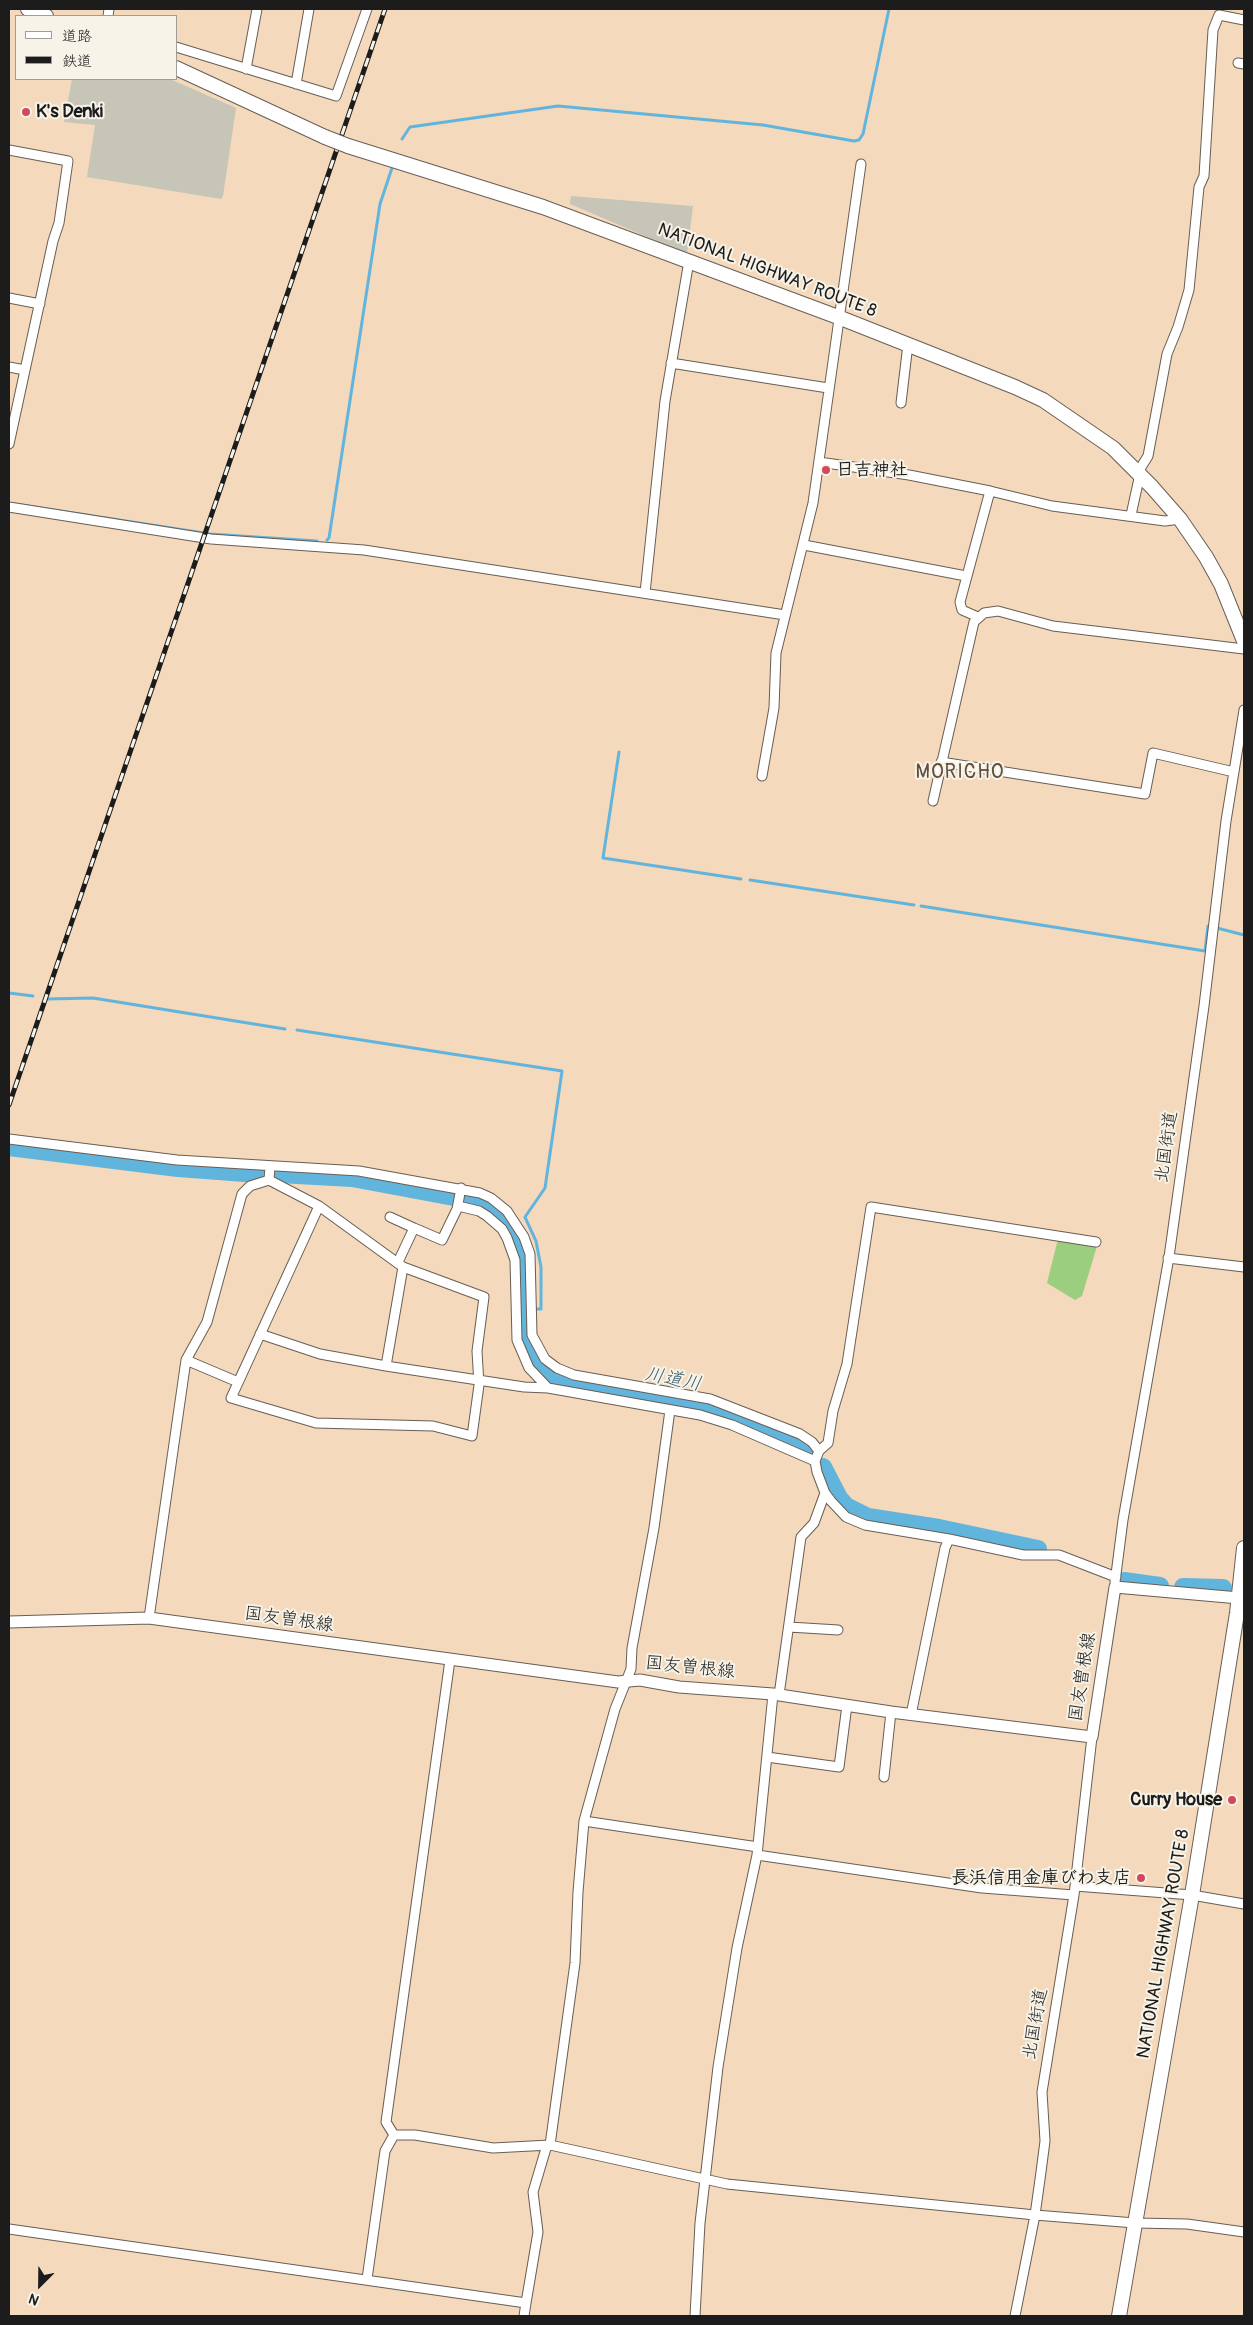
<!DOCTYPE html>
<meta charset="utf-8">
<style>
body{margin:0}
#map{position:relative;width:1253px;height:2325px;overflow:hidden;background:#f4d9bc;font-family:Pangolin,"Klee One",sans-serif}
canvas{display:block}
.frame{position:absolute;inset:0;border:10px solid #1c1c1c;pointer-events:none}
.legend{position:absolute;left:15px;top:15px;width:162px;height:65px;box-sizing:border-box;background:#f7f3e8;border:1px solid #9f9d96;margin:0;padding:6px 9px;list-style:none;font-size:15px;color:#1c1c1c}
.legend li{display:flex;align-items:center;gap:10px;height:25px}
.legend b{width:25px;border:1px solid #9f9d96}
.north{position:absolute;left:15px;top:2260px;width:50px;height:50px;-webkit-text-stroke:4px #f7f3e8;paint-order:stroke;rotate:203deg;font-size:14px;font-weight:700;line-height:20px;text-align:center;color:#1c1c1c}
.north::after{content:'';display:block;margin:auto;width:18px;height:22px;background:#1c1c1c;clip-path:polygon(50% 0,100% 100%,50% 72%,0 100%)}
</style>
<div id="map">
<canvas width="1253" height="2325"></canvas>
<div class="frame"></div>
<ul class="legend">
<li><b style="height:6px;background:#fff"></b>道路</li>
<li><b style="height:6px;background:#1c1c1c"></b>鉄道</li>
</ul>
<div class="north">N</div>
</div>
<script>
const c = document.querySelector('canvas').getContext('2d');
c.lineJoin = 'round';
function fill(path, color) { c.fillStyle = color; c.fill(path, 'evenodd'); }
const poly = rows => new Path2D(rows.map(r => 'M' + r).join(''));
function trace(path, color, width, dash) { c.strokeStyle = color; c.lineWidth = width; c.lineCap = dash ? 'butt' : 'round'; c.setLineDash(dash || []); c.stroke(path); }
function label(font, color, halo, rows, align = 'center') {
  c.font = font + ' Pangolin,"Klee One",sans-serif'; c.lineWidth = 4; c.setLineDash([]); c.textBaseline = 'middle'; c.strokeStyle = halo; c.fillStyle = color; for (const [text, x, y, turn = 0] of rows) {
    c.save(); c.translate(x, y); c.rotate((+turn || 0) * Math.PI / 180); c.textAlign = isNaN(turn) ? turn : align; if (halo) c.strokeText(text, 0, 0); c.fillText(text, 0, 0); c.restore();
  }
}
fill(poly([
 [72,79,170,79,236,108,223,196,221,199,87,177,95,125,64,122],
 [571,196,693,206,687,254,570,204]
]), '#c6c5b8');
fill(poly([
 [1058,1239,1097,1246,1082,1296,1075,1300,1047,1283]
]), '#9bce7e');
trace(poly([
 [402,139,410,127,558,106,763,125,854,141,859,140,863,134,889,9],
 [15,504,210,534,317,541],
 [327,540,329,538,380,204,392,168],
 [619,752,603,858,741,879],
 [750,880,914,905],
 [921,906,1205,951,1208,926],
 [1217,928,1244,935],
 [9,993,33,996],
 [47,999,93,998,285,1029],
 [297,1030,562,1071,545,1188,525,1217,536,1241,541,1267,541,1309,537,1309],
 [524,1309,527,1308]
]), '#61b5dd', 3);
trace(poly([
 [9,1147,178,1168,258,1174],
 [279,1174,352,1178,475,1201,490,1208,502,1217,517,1238,522,1253,526,1343,540,1366,552,1376,564,1381,717,1411,809,1449],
 [823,1467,839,1498,846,1506,868,1517,939,1528,1038,1549],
 [1124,1581,1160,1586],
 [1183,1587,1223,1588]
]), '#61b5dd', 18);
const minor = poly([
 [108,16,109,9],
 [176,47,336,96,367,9],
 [1238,63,1244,64],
 [246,69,257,9],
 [296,84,309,9],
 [9,150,68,161,59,223,53,241,9,444],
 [9,298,40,304],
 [671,363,828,388],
 [9,367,25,370],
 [901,403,908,344],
 [819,462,909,475,990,491,960,602,962,610,978,617],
 [1138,472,1148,456,1167,354,1178,327,1189,290,1199,187,1204,176,1213,30,1219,15,1244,20],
 [990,491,1052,506,1165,521,1180,519],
 [9,507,211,539,364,550,785,615],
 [1131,515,1140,474],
 [804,545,966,576],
 [645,593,665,401,689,261],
 [941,762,1145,794,1153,753,1234,772],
 [762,776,774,708,776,653,813,503,861,164],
 [933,801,974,622,984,613,998,611,1053,626,1244,649],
 [9,1139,177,1160,359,1171,480,1193,491,1198,507,1211,524,1237,530,1254,532,1335,545,1359,557,1368,574,1375,710,1399,800,1434,812,1442,819,1451,815,1461,817,1472,825,1493,831,1501,846,1517,865,1525,949,1539,1023,1555,1059,1555,1116,1577],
 [269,1180,319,1206],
 [319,1206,403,1267,484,1297,477,1351,479,1385,472,1436,433,1426,316,1423,231,1398,319,1206],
 [458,1206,479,1211,487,1216,502,1229,507,1238,515,1260,517,1340,529,1368,548,1388],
 [390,1217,414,1228],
 [1168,1258,1244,1267],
 [398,1262,414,1228,442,1240,457,1209,461,1188],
 [260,1334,320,1354,386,1366,403,1267],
 [186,1360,238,1382],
 [386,1366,524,1387,548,1388,700,1415,732,1425,815,1461],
 [819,1451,828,1443,833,1411,847,1364,871,1207,1096,1242],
 [1115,1582,1123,1520,1169,1257,1204,1006,1226,821,1244,710],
 [149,1618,186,1360,207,1322,242,1194,250,1186,269,1180,270,1167],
 [789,1627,838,1630],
 [773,1694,757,1855,982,1888,1074,1895],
 [779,1695,801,1537,814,1523,825,1493],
 [911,1715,945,1548,949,1539],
 [767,1757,839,1767,847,1705],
 [884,1777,891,1712],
 [584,1821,758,1847],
 [1075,1886,1192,1895,1244,1904],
 [394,2135,386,2122,450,1660],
 [550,2145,575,1963,578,1892,584,1821,615,1709,631,1669,632,1648,654,1528,670,1410],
 [9,2229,526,2303,524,2316],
 [367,2279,385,2151,394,2135,415,2135,493,2148,550,2145,727,2184,1035,2215,1135,2223,1187,2224,1244,2232],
 [526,2303,538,2232,533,2192,547,2145],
 [695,2316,700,2223,718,2067,737,1948,757,1855],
 [1015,2316,1035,2215,1041,2172,1045,2141,1042,2092,1074,1895,1092,1737]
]);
const secondary = poly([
 [9,1622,149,1618,618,1682,640,1680,679,1687,773,1694,891,1712,1092,1737,1115,1587,1239,1598]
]);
const trunk = poly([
 [28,9,46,16],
 [176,68,325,137],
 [348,146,543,207,838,317,1015,387,1043,400,1113,448,1152,487,1180,519,1206,557,1221,584,1244,641],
 [1119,2316,1192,1895,1237,1613,1244,1548]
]);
trace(minor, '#685e54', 11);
trace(secondary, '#685e54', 13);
trace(trunk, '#685e54', 16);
trace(minor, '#fff', 9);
trace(secondary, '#fff', 11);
trace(trunk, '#fff', 14);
const rail = poly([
 [9,1105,385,9]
]);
trace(rail, '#1c1c1c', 5);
trace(rail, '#f7f3e8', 3, [9]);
const trunkBridge = poly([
 [325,137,348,146]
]);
trace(trunkBridge, '#685e54', 16, []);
trace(trunkBridge, '#fff', 14);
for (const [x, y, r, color] of [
 [26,112,5,"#d1495b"],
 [826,470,5,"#d1495b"],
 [1232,1800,5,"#d1495b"],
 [1141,1878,5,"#d1495b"]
]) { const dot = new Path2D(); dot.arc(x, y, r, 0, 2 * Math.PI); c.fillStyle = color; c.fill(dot); trace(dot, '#f7f3e8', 2); }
label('bold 18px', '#1c1c1c', '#f7f3e8', [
 ["K's Denki",36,112],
 ["日吉神社",836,470],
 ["Curry House",1222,1800,"right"],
 ["長浜信用金庫びわ支店",1131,1878,"right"]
], 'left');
label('18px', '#1c1c1c', '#f7f3e8', [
 ["NATIONAL HIGHWAY ROUTE 8",767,271,21],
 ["北国街道",1167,1147,-82],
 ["国友曽根線",289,1620,8],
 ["国友曽根線",690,1668,6],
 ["国友曽根線",1083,1677,-81],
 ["NATIONAL HIGHWAY ROUTE 8",1164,1944,-80],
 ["北国街道",1036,2024,-80]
]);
label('italic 19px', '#385969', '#f7f3e8', [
 ["川道川",673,1380,11]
]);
c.letterSpacing = '1px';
label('20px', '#624e3c', '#f7f3e8', [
 ["MORICHO",960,773]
]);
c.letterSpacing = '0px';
</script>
